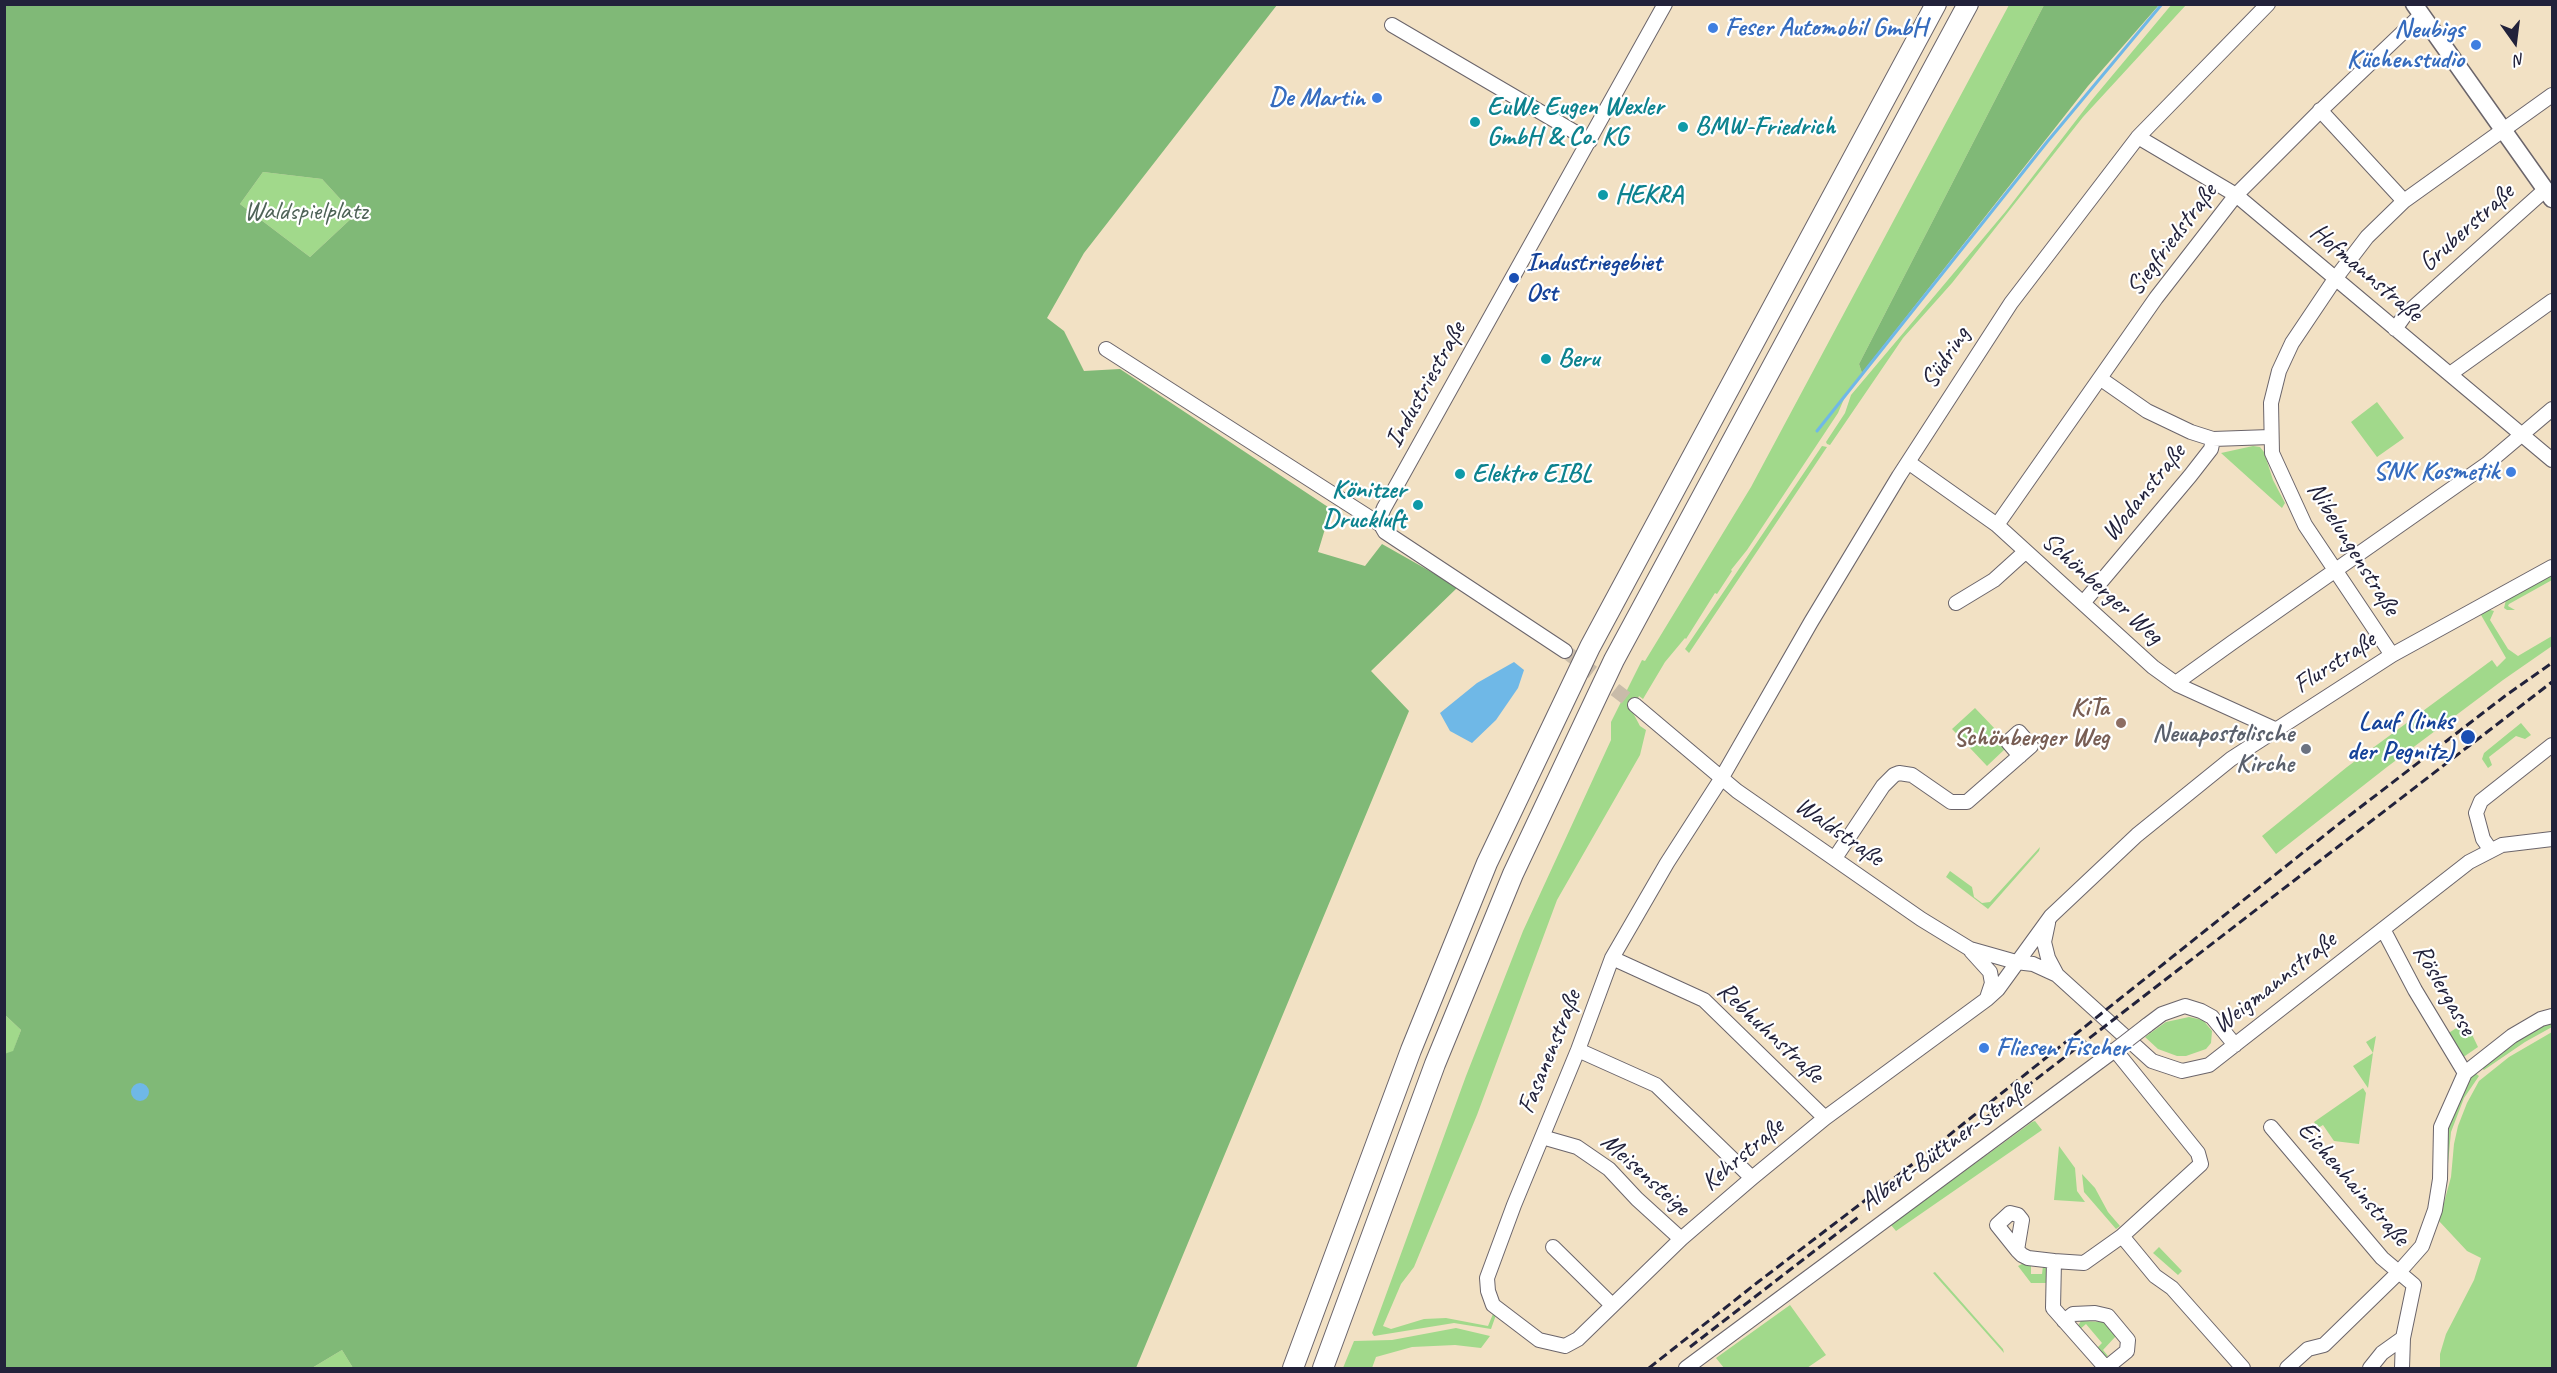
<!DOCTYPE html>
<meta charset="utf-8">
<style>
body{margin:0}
#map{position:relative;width:2557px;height:1373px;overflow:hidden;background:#f2e1c4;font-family:Caveat,sans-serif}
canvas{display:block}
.frame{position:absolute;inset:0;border:6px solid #22223b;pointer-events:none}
.north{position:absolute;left:2485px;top:12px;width:60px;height:60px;-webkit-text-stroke:4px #fff;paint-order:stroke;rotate:166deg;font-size:16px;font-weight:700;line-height:24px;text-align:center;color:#22223b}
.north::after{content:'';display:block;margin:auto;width:21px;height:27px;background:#22223b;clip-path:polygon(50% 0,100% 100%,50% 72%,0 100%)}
</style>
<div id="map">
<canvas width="2557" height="1373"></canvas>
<div class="frame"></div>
<div class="north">N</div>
</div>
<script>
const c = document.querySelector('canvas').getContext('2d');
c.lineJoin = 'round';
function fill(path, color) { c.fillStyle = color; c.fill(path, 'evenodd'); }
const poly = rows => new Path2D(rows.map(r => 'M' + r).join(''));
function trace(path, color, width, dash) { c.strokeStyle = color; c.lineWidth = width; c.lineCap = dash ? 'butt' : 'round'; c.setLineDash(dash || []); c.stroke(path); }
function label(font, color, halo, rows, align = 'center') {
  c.font = font + ' Caveat,sans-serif'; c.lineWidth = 4.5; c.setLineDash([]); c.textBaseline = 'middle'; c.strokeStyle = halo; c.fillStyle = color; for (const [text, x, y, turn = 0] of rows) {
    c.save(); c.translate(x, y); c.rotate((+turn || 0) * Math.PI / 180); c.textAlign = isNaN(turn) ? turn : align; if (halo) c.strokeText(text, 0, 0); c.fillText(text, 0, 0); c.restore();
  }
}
fill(poly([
 [2172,4,2186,5,2083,117,1952,283,1903,338,1830,445,1827,444,1826,442,1845,413,1851,395,2006,211,2091,101],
 [2009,5,2044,5,1859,364,1862,373,1847,392,1838,413,1747,550,1731,570,1732,571,1717,594,1715,593,1686,639,1685,638,1665,662,1643,699,1639,696,1632,711,1640,726,1646,730,1640,755,1557,900,1477,1115,1414,1267,1401,1284,1383,1326,1391,1329,1424,1319,1446,1318,1488,1326,1493,1314,1496,1315,1491,1329,1454,1323,1374,1336,1372,1333,1466,1076,1523,931,1611,740,1611,722,1642,660,1645,661,1751,487],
 [263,172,322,179,355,215,310,257,240,204],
 [2377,402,2404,438,2377,457,2351,422],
 [1822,446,1827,447,1689,653,1685,649],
 [2253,446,2260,447,2264,452,2273,480,2285,503,2282,508,2221,453],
 [2552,574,2552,580,2509,604,2508,606,2515,610,2507,610,2504,608,2506,600],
 [2487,609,2494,611,2490,620,2508,649,2518,656,2552,636,2552,646,2503,680,2387,767,2276,854,2262,836,2347,767,2492,660,2497,667,2506,658,2481,615],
 [1975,708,1997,731,1993,736,2005,749,1987,766,1952,729],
 [2521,723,2531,735,2525,739,2516,736,2489,757,2492,765,2488,768,2482,759,2484,753],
 [2040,847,2039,851,1988,909,1946,877,1950,871,1972,887,1974,897,1982,903,1990,902],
 [4,1014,21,1030,13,1052,5,1054],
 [2189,1017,2203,1020,2212,1031,2211,1043,2206,1049,2186,1056,2177,1056,2158,1049,2145,1037,2166,1022],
 [2552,1021,2552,1027,2525,1042,2484,1070,2480,1067,2538,1026],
 [2466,1022,2478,1047,2462,1058,2447,1034],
 [2552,1032,2552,1368,2440,1368,2440,1354,2446,1334,2474,1280,2481,1258,2467,1251,2439,1221,2451,1177,2454,1144,2458,1126,2467,1103,2479,1081,2509,1057],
 [2376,1036,2373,1053,2368,1088,2353,1066,2373,1053,2366,1042],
 [2475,1073,2479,1076,2464,1098,2451,1132,2446,1185,2445,1134,2467,1082],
 [2363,1088,2366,1093,2359,1144,2334,1141,2323,1125,2318,1128,2314,1122],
 [2035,1121,2042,1130,1896,1231,1891,1225,2032,1122],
 [2059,1146,2075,1168,2077,1191,2085,1202,2054,1200],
 [2082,1174,2095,1188,2108,1212,2120,1226,2116,1229,2084,1192],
 [2159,1247,2182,1271,2178,1275,2153,1253],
 [2022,1264,2031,1265,2031,1274,2042,1274,2043,1266,2045,1266,2048,1269,2047,1283,2031,1283,2018,1266],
 [1935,1272,2003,1349,2004,1353,1933,1273],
 [1790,1305,1826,1355,1807,1368,1724,1368,1716,1358],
 [2081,1321,2105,1322,2116,1336,2103,1350,2108,1356,2104,1358,2096,1349,2102,1343,2086,1324,2079,1330,2077,1327],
 [1456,1328,1490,1336,1481,1348,1455,1345,1412,1347,1376,1357,1372,1368,1343,1368,1354,1341,1392,1340],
 [342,1350,353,1368,312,1368]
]), '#a1d98b');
fill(poly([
 [5,5,1277,5,1084,253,1047,318,1064,331,1084,371,1120,369,1331,509,1318,552,1365,566,1382,544,1458,587,1371,671,1409,711,1136,1368,353,1368,342,1350,312,1368,5,1368,4,1054,13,1051,21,1030,4,1014],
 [263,172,322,179,355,215,310,257,240,204],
 [2044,5,2159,5,2088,86,1862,373,1859,364]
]), '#80b977');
fill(poly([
 [1514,662,1524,670,1518,688,1496,720,1472,743,1450,731,1440,713,1477,683],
 '131 1092a9 9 0 1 1 18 0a9 9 0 1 1-18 0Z'
]), '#6fb8e7');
trace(poly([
 [1817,431,2047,142,2162,4]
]), '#6fb8e7', 3);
trace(poly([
 [1565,651,1635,705]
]), '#c8bba9', 14, [14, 7]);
const minor = poly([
 [2268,4,2138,137,2011,303,1899,476,1811,622,1721,779,1667,863,1612,958,1578,1050,1514,1205,1487,1278,1488,1291,1493,1305,1539,1340,1565,1346,1578,1339,1681,1239,1752,1178,1825,1118,1987,999,1998,989,2051,916,2137,835,2231,759,2392,655,2552,567],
 [1392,25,1590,141],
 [2320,110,2404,201],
 [2138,137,2236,195,2552,460],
 [2395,329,2405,315,2546,189],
 [1106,349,1381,525,1385,532,1565,651],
 [2450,374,2552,301],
 [2101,379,2147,411,2191,432,2213,439,2270,437],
 [1908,462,1997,525,2153,667,2178,685,2277,730],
 [1381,525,1381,515,1384,508,1665,4],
 [1997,525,2156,298,2236,195,2319,112,2421,15],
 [1956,603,1994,580,2025,552],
 [2083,603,2190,476,2211,449,2213,439],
 [2392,655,2305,525,2272,453,2271,403,2279,371,2292,343,2335,279,2367,237,2404,201,2552,95],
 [2178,685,2180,680,2233,642,2487,464,2552,409],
 [1635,705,1737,791,1921,919,1970,949,2016,962,2033,964,2057,975,2152,1061,2182,1071,2209,1065,2469,862,2502,845,2552,839],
 [2490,849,2483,839,2476,813,2481,801,2552,745],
 [1835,858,1883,786,1894,775,1899,773,1912,775,1951,802,1967,802,2031,746,2019,732,2008,742,2020,756],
 [2048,923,2044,942,2048,958,2057,975],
 [2383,929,2415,990,2465,1073],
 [1971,951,1990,972,1992,983,1987,998],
 [1612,958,1704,1000,1825,1118],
 [2146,1026,2162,1014,2185,1006,2201,1011,2212,1017,2235,1045],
 [1578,1050,1656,1085,1752,1178],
 [2271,1127,2382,1258,2414,1285,2403,1338,2402,1368],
 [1542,1137,1577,1147,1609,1169,1637,1199,1681,1239],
 [1553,1247,1612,1305],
 [2017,1250,2022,1220,2018,1215,2010,1213,1997,1225,2017,1250,2022,1255,2028,1258,2054,1261,2053,1308,2106,1368],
 [2054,1261,2084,1263,2122,1236],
 [2064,1321,2073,1314,2095,1313,2108,1316,2128,1340,2127,1351,2106,1368],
 [1686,1368,2115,1050,2198,1153,2201,1164,2122,1236,2155,1276,2172,1288,2243,1368],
 [2287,1368,2308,1349,2324,1345,2399,1272,2422,1246,2435,1210,2440,1179,2441,1127,2465,1073,2512,1036,2541,1019,2552,1016],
 [2370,1368,2382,1353,2403,1338]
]);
const major = poly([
 [2414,4,2552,199]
]);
const highway = poly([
 [1293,1368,1411,1050,1487,863,1590,647,1936,4],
 [1323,1368,1435,1064,1513,874,1614,660,1968,4]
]);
trace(minor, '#6b656b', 16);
trace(major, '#6b656b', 19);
trace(highway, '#6b656b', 22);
trace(minor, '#fff', 14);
trace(major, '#fff', 16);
trace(highway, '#fff', 20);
trace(poly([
 [1961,1137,2552,682],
 [1690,1347,1861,1215],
 [1649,1368,1758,1282,1918,1160,2345,819,2505,696,2552,663]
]), '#22223b', 3, [9, 4.5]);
const minorBridge = poly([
 [2115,1050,2146,1026]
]);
trace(minorBridge, '#6b656b', 16, []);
trace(minorBridge, '#fff', 14);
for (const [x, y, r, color] of [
 [1713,28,6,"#3f7fe0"],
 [2476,45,6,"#3f7fe0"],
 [1377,98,6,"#3f7fe0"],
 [1475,122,6,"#0f9aa8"],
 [1683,127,6,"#0f9aa8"],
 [1603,195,6,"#0f9aa8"],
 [1514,278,6,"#1a4fb4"],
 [1546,359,6,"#0f9aa8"],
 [2511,472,6,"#3f7fe0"],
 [1460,474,6,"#0f9aa8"],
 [1418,505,6,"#0f9aa8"],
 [2121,723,6,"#8d6e63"],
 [2468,737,8,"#1a4fb4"],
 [2306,749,6,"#6b7280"],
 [1984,1048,6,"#3f7fe0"]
]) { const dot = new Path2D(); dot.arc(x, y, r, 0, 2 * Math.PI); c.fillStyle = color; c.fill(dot); trace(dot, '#fff', 2); }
label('bold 26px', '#366cbe', '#fff', [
 ["Feser Automobil GmbH",1725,28,"left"],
 ["Neubigs",2464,30],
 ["Küchenstudio",2464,60],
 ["De Martin",1365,98],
 ["SNK Kosmetik",2499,472],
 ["Fliesen Fischer",1996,1048,"left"]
], 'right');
label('bold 26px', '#0d838f', '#fff', [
 ["EuWe Eugen Wexler",1487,107],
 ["GmbH & Co. KG",1487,137],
 ["BMW-Friedrich",1695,127],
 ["HEKRA",1615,195],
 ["Beru",1558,359],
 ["Elektro EIBL",1472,474],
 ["Könitzer",1406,490,"right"],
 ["Druckluft",1406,520,"right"]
], 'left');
label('26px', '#4e6257', '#fff', [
 ["Waldspielplatz",306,212]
]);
label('26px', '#22223b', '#fff', [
 ["Gruberstraße",2467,228,-42],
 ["Siegfriedstraße",2172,240,-53],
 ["Hofmannstraße",2366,273,40],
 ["Südring",1946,358,-57],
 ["Industriestraße",1426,385,-61],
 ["Wodanstraße",2144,493,-51],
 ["Nibelungenstraße",2353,549,58],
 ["Schönberger Weg",2102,589,42],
 ["Flurstraße",2335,663,-33],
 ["Waldstraße",1839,832,35],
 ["Weigmannstraße",2275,983,-38],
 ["Röslergasse",2444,990,60],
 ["Rebhuhnstraße",1770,1033,43],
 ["Fasanenstraße",1550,1052,-68],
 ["Albert-Büttner-Straße",1946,1146,-36],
 ["Kehrstraße",1743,1155,-40],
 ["Meisensteige",1645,1175,42],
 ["Eichenhainstraße",2353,1184,49]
]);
label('bold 26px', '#164399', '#fff', [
 ["Industriegebiet",1526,263],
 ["Ost",1526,293],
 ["Lauf (links",2454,722,"right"],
 ["der Pegnitz)",2454,752,"right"]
], 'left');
label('bold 26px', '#785e54', '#fff', [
 ["KiTa",2109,708],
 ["Schönberger Weg",2109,738]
], 'right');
label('bold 26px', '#5b616d', '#fff', [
 ["Neuapostolische",2294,734],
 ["Kirche",2294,764]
], 'right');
</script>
